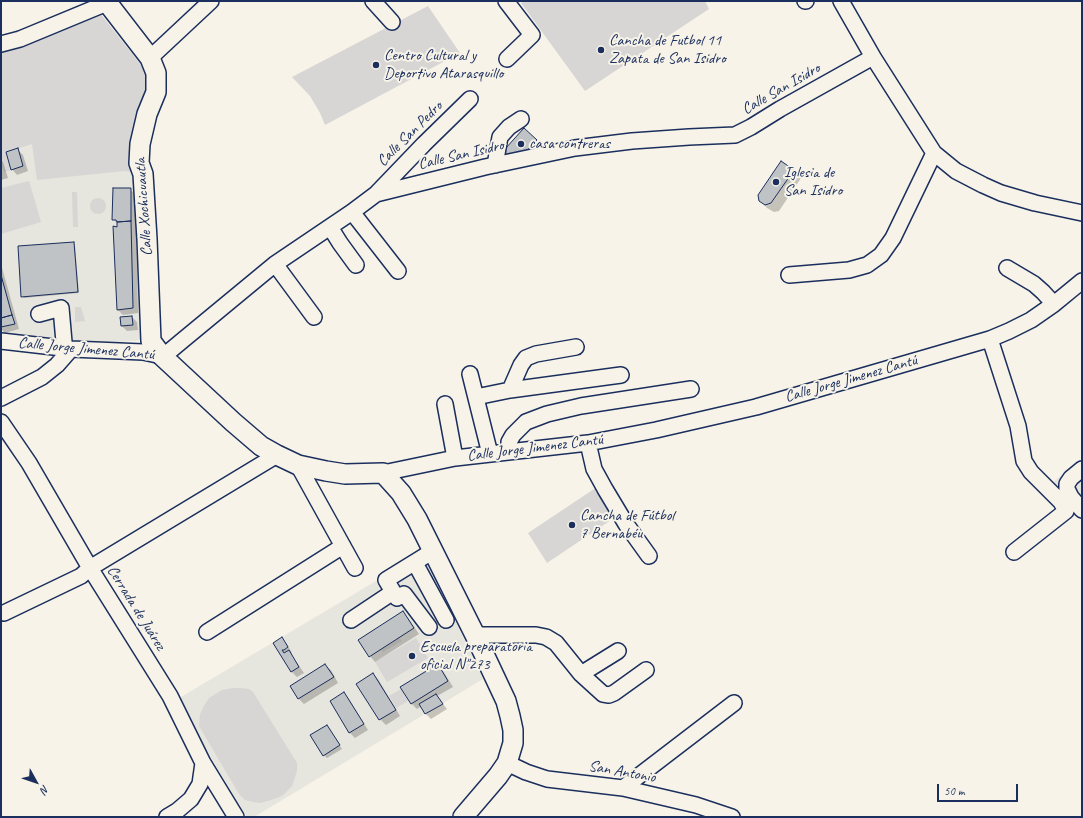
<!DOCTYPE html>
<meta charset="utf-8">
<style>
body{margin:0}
#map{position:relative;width:1083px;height:818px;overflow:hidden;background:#f7f3e8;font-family:Caveat,sans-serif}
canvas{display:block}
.frame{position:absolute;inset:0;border:2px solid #1b2f5e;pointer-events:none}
.north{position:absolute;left:16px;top:762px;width:40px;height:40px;-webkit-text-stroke:3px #f7f3e8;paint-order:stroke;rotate:130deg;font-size:11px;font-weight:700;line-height:16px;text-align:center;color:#1b2f5e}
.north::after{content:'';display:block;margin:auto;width:14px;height:18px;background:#1b2f5e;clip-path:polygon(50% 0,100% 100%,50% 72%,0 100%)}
.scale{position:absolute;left:937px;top:784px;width:81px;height:18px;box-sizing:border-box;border:2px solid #1b2f5e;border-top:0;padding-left:5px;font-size:12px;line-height:14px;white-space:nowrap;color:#1b2f5e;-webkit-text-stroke:3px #f7f3e8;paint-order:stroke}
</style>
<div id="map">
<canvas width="1083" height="818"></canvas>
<div class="frame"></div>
<div class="north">N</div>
<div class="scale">50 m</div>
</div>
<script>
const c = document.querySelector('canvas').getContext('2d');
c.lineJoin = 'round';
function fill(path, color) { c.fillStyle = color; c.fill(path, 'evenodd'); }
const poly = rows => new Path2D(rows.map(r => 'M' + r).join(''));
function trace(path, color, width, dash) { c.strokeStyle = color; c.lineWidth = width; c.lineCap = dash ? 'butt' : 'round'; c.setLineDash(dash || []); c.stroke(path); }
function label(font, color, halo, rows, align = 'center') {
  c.font = font + ' Caveat,sans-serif'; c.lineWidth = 4; c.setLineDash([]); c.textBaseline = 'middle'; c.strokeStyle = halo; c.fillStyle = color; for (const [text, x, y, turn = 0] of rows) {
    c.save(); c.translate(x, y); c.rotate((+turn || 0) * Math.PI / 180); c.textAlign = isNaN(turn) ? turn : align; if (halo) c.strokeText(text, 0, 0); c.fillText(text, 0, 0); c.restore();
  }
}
fill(poly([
 [1,49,132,153,140,314,144,340,118,342,82,343,59,342,1,333],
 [1082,459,1082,518,1053,482],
 [423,553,483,679,254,817,247,817,176,700,272,643]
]), '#e6e5de');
fill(poly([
 [525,1,705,1,709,9,585,91,521,3],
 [428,6,460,53,325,125,320,113,310,96,292,77],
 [100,13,148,74,148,87,133,172,124,171,37,180,32,144,6,152,11,170,4,172,1,164,1,49],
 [29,181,41,222,1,234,1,188],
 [72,192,77,192,78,227,73,227],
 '90 206a8 8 0 1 1 16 0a8 8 0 1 1-16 0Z',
 [81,307,85,321,75,322,75,307],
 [597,487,617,516,547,563,528,533],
 [399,638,402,641,383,652,381,649],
 [416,638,428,658,387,682,375,662],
 [233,688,240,688,249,689,253,692,297,763,297,771,292,786,282,796,268,801,260,803,253,802,245,800,239,794,199,726,200,714,204,706,209,698,222,690],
 [401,689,408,701,396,708,389,696]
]), '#d7d6d4');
fill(poly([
 [524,129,539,144,524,161],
 [17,149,23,155,28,171,17,175,12,169],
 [1,160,3,162,8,178,1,180],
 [793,170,801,178,779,211,774,212,767,208,760,200],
 [130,189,136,195,136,227,138,313,123,315,118,310,118,228,117,223,113,219],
 [74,243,75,245,79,293,24,298,22,296],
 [1,264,19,329,5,333,1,329],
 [132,317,137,322,138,330,127,331,122,326],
 [403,612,408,618,419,634,375,662,370,656],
 [282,639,287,644,292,653,291,654,304,673,297,677,292,672,274,644],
 [325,665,331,670,338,683,304,704,299,699,291,686],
 [437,665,443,671,453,687,437,696,447,709,431,719,426,714,422,706,417,709,412,704],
 [373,674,378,679,400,716,386,725,380,719,357,684],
 [344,693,349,699,368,730,355,738,350,733,331,702],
 [327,726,330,729,342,749,327,758,324,755]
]), '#0003');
const building = poly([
 [524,128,537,140,520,158,500,163,505,149,524,128],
 [18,148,23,166,11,170,6,152,18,148],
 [781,161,794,170,771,203,765,205,759,201,758,195,781,161],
 [113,188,131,188,131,221,117,222,116,220,112,220,113,188],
 [131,221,133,308,117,310,113,226,117,227,117,222,131,221],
 [74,242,78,292,21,297,18,246,74,242],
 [1,275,12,315,1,318,1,275],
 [12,315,15,324,1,327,1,318,12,315],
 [132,316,133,325,121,326,120,317,132,316],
 [403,611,414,628,369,657,358,640,403,611],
 [282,637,288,647,284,650,282,650,284,653,289,650,299,667,291,672,273,643,282,637],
 [325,664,334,677,298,699,290,686,325,664],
 [438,664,448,681,411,704,400,687,438,664],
 [373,673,396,710,379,720,356,684,373,673],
 [344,692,364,724,349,733,330,701,344,692],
 [436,694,443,704,425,714,419,704,436,694],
 [327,725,340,745,323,756,310,735,327,725]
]);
fill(building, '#c0c3c5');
trace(building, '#1b2f5e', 1);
const minor = poly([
 [373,1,392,22],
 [506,1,532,35,507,59],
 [805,1,806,1],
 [841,1,873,57,934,153,956,171,983,185,1001,193,1035,203,1082,213],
 [1,44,20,39,107,3],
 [150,58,211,1],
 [495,165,500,137,509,127,521,119],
 [376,194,424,144,470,99],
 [352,212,398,271],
 [330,227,340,243,356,265],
 [275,264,314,317],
 [1007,268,1034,284,1043,292,1054,304],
 [789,275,849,270,867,265,881,255,893,238,934,153],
 [39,314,61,308,64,342,63,349],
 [990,339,1018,426,1024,461,1031,472,1061,502,1066,511,1014,552],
 [1,341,71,349,143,352,162,356,171,350,183,340,275,264,352,212,376,194,485,167,575,148,632,141,689,137,735,135,751,127,780,109,873,57],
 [470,374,490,454],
 [510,390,521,365,526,358,536,354,576,347],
 [476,397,510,390,621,375],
 [1,398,42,377,57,365,71,349],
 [445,404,455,458],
 [1,422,29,463,90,568,170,696,203,763,236,817],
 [588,443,594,469,605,489,626,524,649,556],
 [509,452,509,442,513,435,526,422,547,414,581,406,691,389],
 [298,465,355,568],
 [1082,469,1071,478,1067,484,1067,489,1071,497,1082,510],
 [383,473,455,458,588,443,656,430,756,407,990,339,1009,331,1031,320,1054,304,1082,281],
 [415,563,446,620],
 [4,613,81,576,90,568,277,455],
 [351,620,393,592],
 [429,627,404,594,397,598,386,580,433,551],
 [207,632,343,546],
 [475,635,536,635,546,637,556,643,581,674,603,694,609,695,614,693,646,670],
 [581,674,618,651],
 [507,763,526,772,547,779,623,788,696,805,732,817],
 [623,788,734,703],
 [167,817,177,811,191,799,200,784,203,763]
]);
const major = poly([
 [106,1,150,58,156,73,156,92,147,114,140,144,139,163,143,174,147,239,151,341,162,356,233,422,261,446,277,455,298,465,326,471,345,474,383,473,401,493,417,519,475,635,506,701,510,716,513,730,513,743,507,763,498,776,463,817]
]);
trace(minor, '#1b2f5e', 18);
trace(major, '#1b2f5e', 22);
trace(minor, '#f7f3e8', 15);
trace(major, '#f7f3e8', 19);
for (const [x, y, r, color] of [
 [601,50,4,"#1b2f5e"],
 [376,65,4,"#1b2f5e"],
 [521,144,4,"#1b2f5e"],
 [776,182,4,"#1b2f5e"],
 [572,525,4,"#1b2f5e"],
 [412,656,4,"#1b2f5e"]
]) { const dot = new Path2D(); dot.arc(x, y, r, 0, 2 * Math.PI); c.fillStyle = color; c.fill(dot); trace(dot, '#f7f3e8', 1.5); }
label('16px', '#1b2f5e', '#f7f3e8', [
 ["Cancha de Futbol 11",609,41],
 ["Zapata de San Isidro",609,59],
 ["Centro Cultural y",384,56],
 ["Deportivo Atarasquillo",384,74],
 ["casa contreras",529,144],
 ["Iglesia de",784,173],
 ["San Isidro",784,191],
 ["Cancha de Fútbol",580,516],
 ["7 Bernabéu",580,534],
 ["Escuela preparatoria",420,647],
 ["oficial N\"273",420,665]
], 'left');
label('16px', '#1b2f5e', '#f7f3e8', [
 ["Calle San Isidro",781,89,-30],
 ["Calle San Pedro",410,134,-45],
 ["Calle San Isidro",461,155,-13],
 ["Calle Xochicuautla",144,207,-94],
 ["Calle Jorge Jimenez Cantú",86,349,5],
 ["Calle Jorge Jimenez Cantú",851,379,-16],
 ["Calle Jorge Jimenez Cantú",535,448,-7],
 ["Cerrada de Juárez",136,608,58],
 ["San Antonio",622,772,10]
]);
</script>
